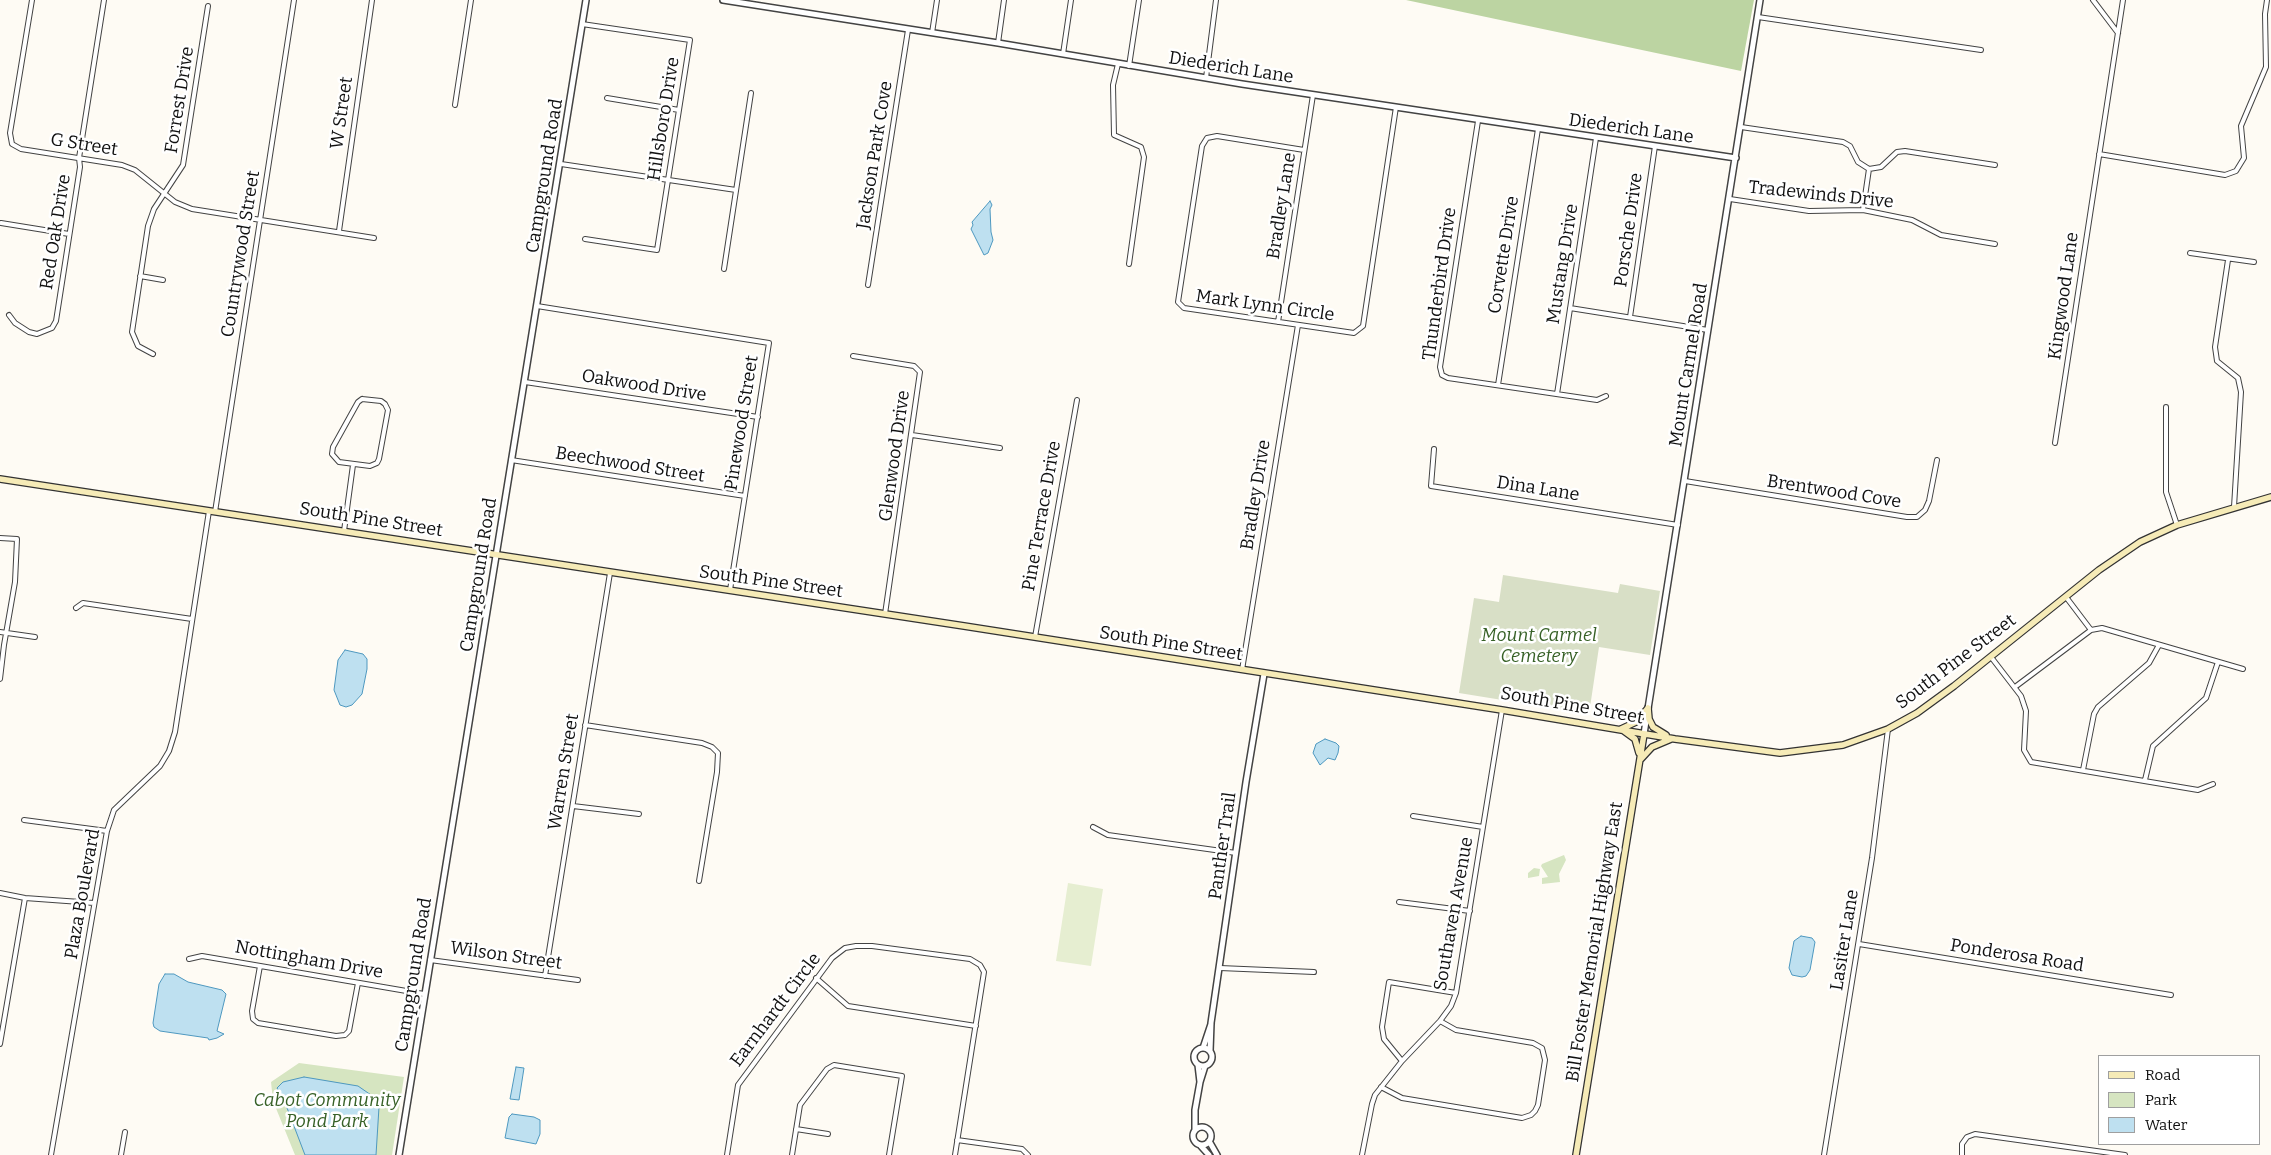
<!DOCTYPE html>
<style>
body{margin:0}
#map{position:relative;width:2271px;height:1155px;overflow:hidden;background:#fefbf4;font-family:Bitter,serif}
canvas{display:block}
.legend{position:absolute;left:2098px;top:1055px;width:162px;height:90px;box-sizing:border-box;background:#fff;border:1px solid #9f9f9f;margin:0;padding:6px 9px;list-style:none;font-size:15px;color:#101010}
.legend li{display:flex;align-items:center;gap:10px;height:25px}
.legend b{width:25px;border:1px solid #9f9f9f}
</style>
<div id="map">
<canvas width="2271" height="1155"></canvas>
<ul class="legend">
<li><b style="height:6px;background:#f6ebb7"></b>Road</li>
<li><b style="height:14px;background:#d6e5c1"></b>Park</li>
<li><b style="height:14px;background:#bee0f0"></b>Water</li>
</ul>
</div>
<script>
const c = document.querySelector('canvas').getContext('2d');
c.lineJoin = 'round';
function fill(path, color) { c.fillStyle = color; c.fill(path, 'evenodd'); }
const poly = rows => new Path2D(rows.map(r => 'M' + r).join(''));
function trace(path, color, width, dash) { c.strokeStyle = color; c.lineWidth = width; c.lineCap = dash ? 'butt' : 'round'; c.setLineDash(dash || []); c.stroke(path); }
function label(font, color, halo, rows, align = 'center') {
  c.font = font + ' Bitter,serif'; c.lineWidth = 5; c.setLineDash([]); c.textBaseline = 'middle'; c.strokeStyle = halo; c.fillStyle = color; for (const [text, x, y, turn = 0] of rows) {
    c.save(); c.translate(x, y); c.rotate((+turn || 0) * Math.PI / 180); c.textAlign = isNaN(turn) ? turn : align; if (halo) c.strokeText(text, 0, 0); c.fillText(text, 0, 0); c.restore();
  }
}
fill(poly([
 [1564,855,1566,860,1559,874,1560,882,1542,884,1542,878,1548,877,1541,866,1542,864],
 [1534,868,1540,869,1539,876,1528,878,1528,873],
 [299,1063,404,1077,392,1155,295,1155,273,1101,271,1082]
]), '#d6e5c1');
fill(poly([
 [1406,0,1754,0,1741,71]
]), '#bcd4a2');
fill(poly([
 [1503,575,1618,593,1620,584,1660,591,1650,655,1599,647,1589,714,1459,693,1474,598,1499,602]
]), '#d8dfc6');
fill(poly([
 [1068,883,1103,889,1091,966,1056,961]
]), '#e6eed1');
const water = poly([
 [990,201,992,205,990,209,991,232,993,240,988,253,984,255,971,229,973,225,972,222,990,201],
 [345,650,363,654,367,659,367,669,362,694,352,705,346,707,340,705,334,690,338,660,345,650],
 [1325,739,1336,743,1339,746,1338,753,1335,760,1328,758,1320,765,1313,753,1316,744,1325,739],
 [1801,936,1812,938,1815,942,1810,970,1806,976,1802,977,1792,975,1789,968,1794,941,1801,936],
 [165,974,174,974,188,982,222,990,226,994,217,1031,224,1034,217,1038,209,1040,208,1038,160,1031,154,1027,153,1023,159,984,165,974],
 [516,1067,524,1068,519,1100,510,1099,516,1067],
 [304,1077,358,1086,371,1095,379,1107,376,1155,305,1155,284,1100,277,1088,283,1082,304,1077],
 [512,1114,534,1117,540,1120,540,1134,536,1144,505,1138,509,1117,512,1114]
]);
fill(water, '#bee0f0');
trace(water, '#4e98bf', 1);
const minor = poly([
 [32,0,10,133,12,144,21,149,122,165,135,170,175,202,192,209,374,238],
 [2093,0,2118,33],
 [1758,17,1981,50],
 [582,24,690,40,657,250,585,239],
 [932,33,937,0],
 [998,43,1004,0],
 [1063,54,1071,0],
 [1118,64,1113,85,1114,135,1141,147,1144,157,1129,264],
 [1129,66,1139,0],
 [1206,78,1216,0],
 [607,98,679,110],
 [455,105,471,0],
 [1478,121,1440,367,1442,375,1448,378,1597,400,1606,396],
 [1741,127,1843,142,1850,146,1858,162,1869,169,1881,167,1897,152,1905,151,1995,165],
 [1304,150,1217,136,1207,138,1202,146,1178,302,1184,308,1354,333,1363,326,1396,107],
 [2099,154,2225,175,2236,171,2244,158,2241,126,2266,67,2265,14,2267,0],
 [561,164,736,190],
 [1730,199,1809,211,1863,210,1912,220,1941,235,1995,244],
 [1863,210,1869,169],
 [1,223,69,234],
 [339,231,372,0],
 [2190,253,2254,262],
 [2228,260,2215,347,2217,361,2238,378,2241,392,2234,507],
 [724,269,751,93],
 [140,276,163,280],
 [868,285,908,30],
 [537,306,769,343,730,590],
 [1570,308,1708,330],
 [9,315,15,323,29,332,37,334,52,328,56,321,80,167,79,158,104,0],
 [1630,317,1655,146],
 [1278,322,1313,95],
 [153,354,138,346,132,332,148,226,154,209,183,165,208,6],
 [853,356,914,366,920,372,885,614],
 [525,382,758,417],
 [1498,385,1538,129],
 [1557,394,1596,138],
 [362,399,381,401,385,404,388,410,379,459,377,463,370,466,339,462,332,454,333,447,358,402,362,399],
 [2166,407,2166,492,2177,525],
 [912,435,1000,448],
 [2055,443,2123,0],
 [1434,449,1431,486,1678,525],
 [511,460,745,496],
 [1685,481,1907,517,1917,517,1925,510,1929,501,1937,460],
 [215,512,294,0],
 [344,531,353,465],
 [0,538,17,539,15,582,4,645,0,679],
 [2066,597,2091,630],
 [76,608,83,603,192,619],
 [0,632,35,637],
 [1035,637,1077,400],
 [1991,657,2021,696,2026,711,2024,750,2031,762,2198,790,2213,784],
 [1242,670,1298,325],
 [2015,687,2091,630,2102,628,2243,669],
 [585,725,702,743,712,747,718,753,717,772,699,881],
 [2083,770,2094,714,2098,707,2149,663,2159,645],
 [2145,780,2153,746,2206,698,2218,662],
 [573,806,639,814],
 [1413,816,1483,827],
 [24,820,107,831],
 [1093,827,1108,835,1236,853],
 [0,893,25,898,94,903],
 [1399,902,1470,911],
 [1859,944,2171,995],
 [189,959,202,956,424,994],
 [430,960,578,980],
 [260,966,252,1011,253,1019,258,1023,336,1036,345,1035,349,1031,358,983],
 [1220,968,1314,972],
 [545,976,610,573],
 [816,978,848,1006,976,1026],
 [0,1044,25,898],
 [1402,1061,1384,1039,1382,1027,1389,982,1456,993],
 [1381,1087,1402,1098,1522,1118,1531,1115,1535,1111,1538,1105,1545,1060,1542,1048,1533,1043,1456,1030,1440,1021],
 [796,1129,828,1134],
 [957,1140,1022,1149,1028,1155],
 [51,1155,107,831,114,810,160,766,169,751,175,732,209,511],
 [121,1155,125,1132],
 [727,1155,738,1085,832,958,845,948,856,946,872,946,970,959,980,965,984,972,955,1155],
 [792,1155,800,1105,827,1069,834,1065,902,1076,889,1155],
 [1362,1155,1372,1104,1375,1095,1402,1061,1440,1021,1451,1006,1456,993,1502,710],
 [1824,1155,1872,858,1888,729],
 [1962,1155,1962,1144,1967,1137,1975,1134,2125,1155]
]);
const tertiary = poly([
 [723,0,998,43,1242,84,1736,158],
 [1644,734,1760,0],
 '1194 1057a9 9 0 1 1 18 0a9 9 0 1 1-18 0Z',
 [1203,1048,1211,1024],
 [1210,1051,1211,1023,1246,782,1264,674],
 [1198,1065,1200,1082],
 '1193 1136a9 9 0 1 1 18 0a9 9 0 1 1-18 0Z',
 [1195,1129,1195,1110,1200,1082,1205,1066],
 [1209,1141,1217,1155],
 [1200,1145,1209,1155],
 [399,1155,586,0]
]);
const secondary = poly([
 [0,479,964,626,1502,710,1675,739,1780,753,1843,745,1888,729,1917,713,1954,686,2099,570,2140,542,2177,525,2271,497],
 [1648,708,1649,719,1653,727,1666,735],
 [1621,729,1636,722,1648,708],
 [1624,731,1635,739,1639,753],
 [1640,760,1652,747,1671,739],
 [1576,1155,1644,734]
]);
trace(minor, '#434343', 6);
trace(tertiary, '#434343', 8);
trace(secondary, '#323232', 8);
trace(minor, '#fff', 4);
trace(tertiary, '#fff', 5);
trace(secondary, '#f6ebb7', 5.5);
label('18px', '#101010', '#fff', [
 ["Diederich Lane",1231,68,9],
 ["Forrest Drive",180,100,-81],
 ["W Street",342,113,-82],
 ["Hillsboro Drive",664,119,-81],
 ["Diederich Lane",1631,129,8],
 ["G Street",84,145,9],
 ["Jackson Park Cove",875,155,-81],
 ["Campground Road",545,176,-81],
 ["Tradewinds Drive",1821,195,6],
 ["Bradley Lane",1282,206,-81],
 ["Porsche Drive",1629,230,-82],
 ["Red Oak Drive",56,232,-81],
 ["Countrywood Street",241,254,-81],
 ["Corvette Drive",1504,255,-81],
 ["Mustang Drive",1563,264,-81],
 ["Thunderbird Drive",1440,284,-82],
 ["Kingwood Lane",2064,296,-82],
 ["Mark Lynn Circle",1265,306,8],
 ["Mount Carmel Road",1689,365,-81],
 ["Oakwood Drive",644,386,9],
 ["Pinewood Street",742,423,-81],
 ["Glenwood Drive",895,456,-82],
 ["Beechwood Street",630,465,9],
 ["Dina Lane",1538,489,9],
 ["Brentwood Cove",1834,492,9],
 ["Bradley Drive",1256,495,-81],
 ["Pine Terrace Drive",1042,516,-80],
 ["South Pine Street",371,520,9],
 ["Campground Road",479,575,-81],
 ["South Pine Street",771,582,8],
 ["South Pine Street",1171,644,9],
 ["South Pine Street",1956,662,-37],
 ["South Pine Street",1572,706,10],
 ["Warren Street",564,772,-81],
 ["Panther Trail",1223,846,-82],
 ["Plaza Boulevard",83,894,-80],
 ["Southaven Avenue",1454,914,-80],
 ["Lasiter Lane",1845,940,-81],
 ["Bill Foster Memorial Highway East",1595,942,-81],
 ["Wilson Street",506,956,8],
 ["Ponderosa Road",2017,956,9],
 ["Nottingham Drive",309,960,10],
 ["Campground Road",414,975,-81],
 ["Earnhardt Circle",776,1010,-53]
]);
label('italic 18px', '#376127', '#fff', [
 ["Mount Carmel",1539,636],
 ["Cemetery",1539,657],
 ["Cabot Community",327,1101],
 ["Pond Park",327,1122]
]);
</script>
